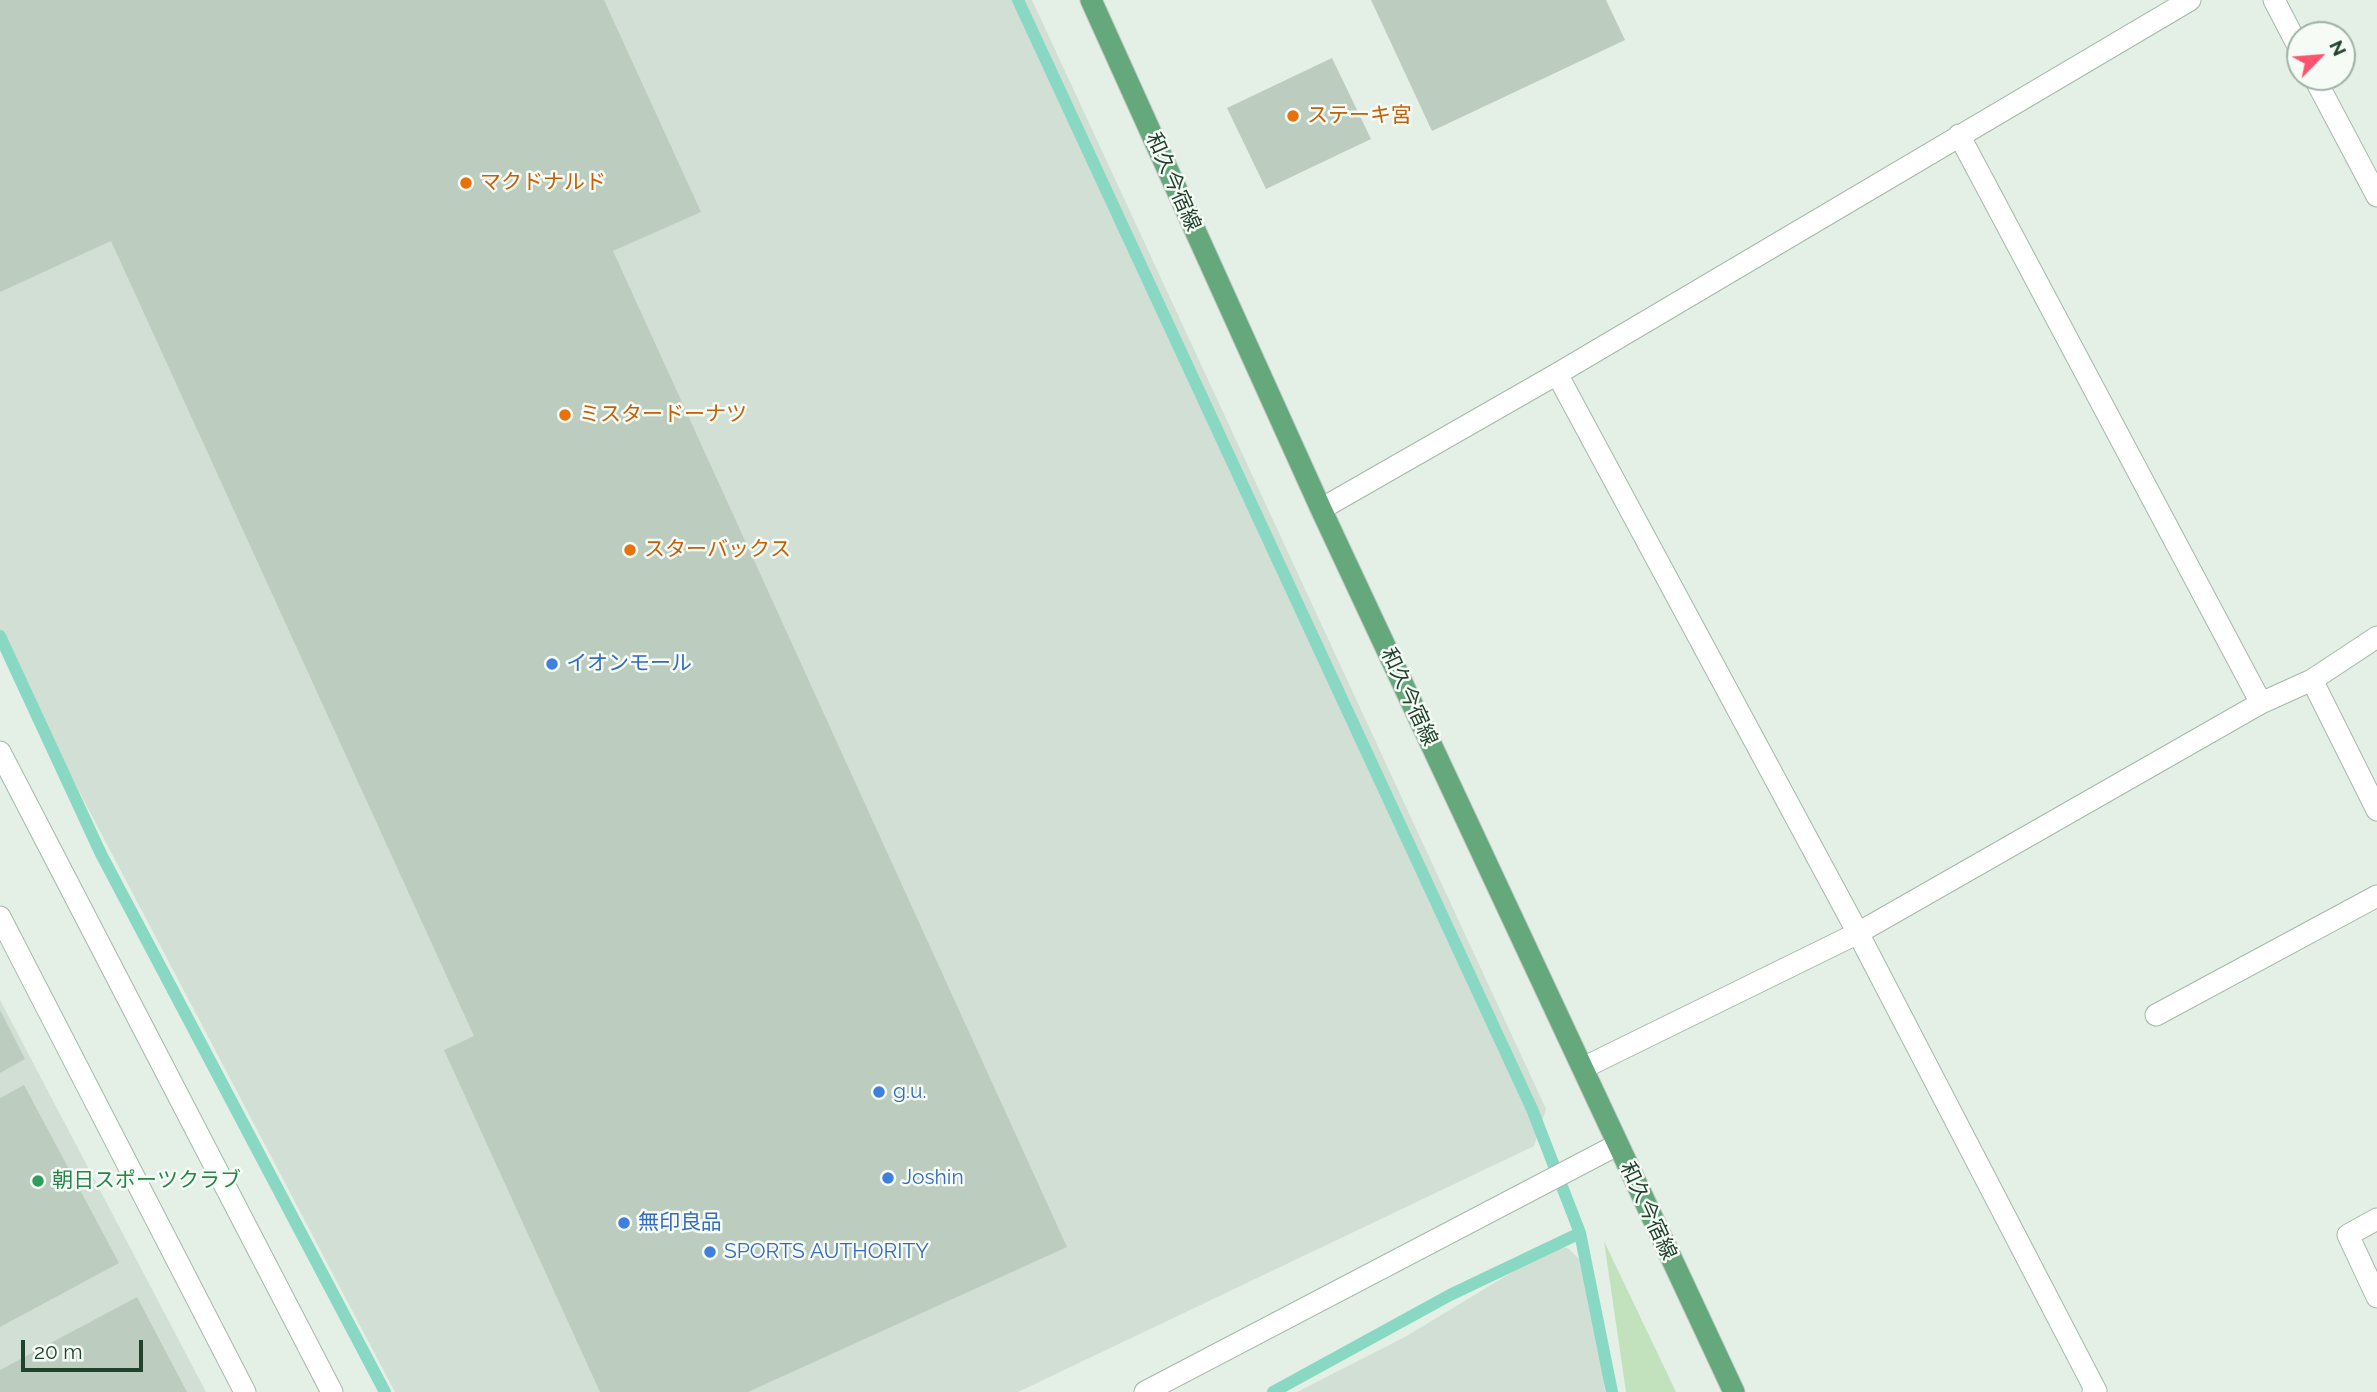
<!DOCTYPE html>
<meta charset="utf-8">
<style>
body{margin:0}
#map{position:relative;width:2377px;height:1392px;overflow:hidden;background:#e4efe6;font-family:Raleway,sans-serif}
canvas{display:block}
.north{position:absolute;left:2286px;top:21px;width:70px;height:70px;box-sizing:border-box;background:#f6fbf6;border:2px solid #a1b1a5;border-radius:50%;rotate:65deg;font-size:19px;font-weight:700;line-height:28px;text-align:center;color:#21432c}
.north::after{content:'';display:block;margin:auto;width:24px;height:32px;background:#fe536e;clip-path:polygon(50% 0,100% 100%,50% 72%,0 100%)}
.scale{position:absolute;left:21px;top:1340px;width:122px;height:32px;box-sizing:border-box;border:4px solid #21432c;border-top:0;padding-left:9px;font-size:21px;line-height:24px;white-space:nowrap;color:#21432c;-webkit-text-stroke:5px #f6fbf6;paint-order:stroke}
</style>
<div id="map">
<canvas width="2377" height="1392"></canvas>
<div class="north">N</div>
<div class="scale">20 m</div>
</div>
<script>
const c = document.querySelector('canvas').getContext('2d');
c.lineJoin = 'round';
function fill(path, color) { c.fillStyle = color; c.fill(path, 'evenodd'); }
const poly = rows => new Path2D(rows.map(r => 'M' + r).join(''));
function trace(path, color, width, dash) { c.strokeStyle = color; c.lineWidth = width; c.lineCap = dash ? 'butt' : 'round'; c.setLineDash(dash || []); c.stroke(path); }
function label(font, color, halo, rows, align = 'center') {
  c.font = font + ' Raleway,"Noto Sans JP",sans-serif'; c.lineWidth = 5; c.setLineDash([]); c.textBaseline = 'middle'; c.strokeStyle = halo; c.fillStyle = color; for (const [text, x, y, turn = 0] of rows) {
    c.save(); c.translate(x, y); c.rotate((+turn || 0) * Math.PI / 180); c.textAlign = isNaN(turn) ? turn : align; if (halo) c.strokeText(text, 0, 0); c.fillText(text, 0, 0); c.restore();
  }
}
fill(poly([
 [0,0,1032,0,1546,1109,1534,1146,1018,1392,395,1392,0,641],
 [0,1000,206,1392,0,1392],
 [1557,1245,1569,1249,1581,1261,1601,1352,1605,1392,1297,1392,1405,1337]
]), '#d2dfd4');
fill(poly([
 [1604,1241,1676,1392,1626,1392]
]), '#c1e2bc');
trace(poly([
 [1018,0,1532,1109,1580,1233,1612,1392],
 [0,636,101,854,385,1392],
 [1273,1392,1450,1295,1580,1233]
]), '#88d8c4', 12);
fill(poly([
 [0,0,604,0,701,212,613,251,1067,1247,748,1392,600,1392,444,1050,474,1036,111,241,0,292],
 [1371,0,1606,0,1625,40,1432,131],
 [1332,58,1371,139,1266,189,1227,108],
 [0,1010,25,1059,0,1073],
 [24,1085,119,1263,0,1327,0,1098],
 [137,1297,187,1392,0,1392,0,1370]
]), '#bccdbf');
const minor = poly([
 [2274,0,2300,50],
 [2314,77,2377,196],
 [1959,135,2261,703],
 [1557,374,1858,933,2096,1391,2093,1392],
 [1321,509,1557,374,2190,0],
 [2312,680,2377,810],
 [0,752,332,1392],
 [0,917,245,1392],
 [2156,1015,2377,896],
 [1583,1068,1858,933,2261,703,2312,680,2377,637],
 [2377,1219,2348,1235,2377,1297],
 [1145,1392,1617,1145]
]);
const major = poly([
 [1091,0,1321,509,1734,1392]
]);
trace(minor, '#a6b8aa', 23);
trace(major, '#c1cac4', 23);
trace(minor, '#fff', 21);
trace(major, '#65a87c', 21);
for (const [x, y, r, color] of [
 [1293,116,7,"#e8710a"],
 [466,183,7,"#e8710a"],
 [565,415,7,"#e8710a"],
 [630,550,7,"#e8710a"],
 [552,664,7,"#3f7fe0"],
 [879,1092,7,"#3f7fe0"],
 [888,1178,7,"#3f7fe0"],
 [38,1181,7,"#2e9e5b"],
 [624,1223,7,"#3f7fe0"],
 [710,1252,7,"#3f7fe0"]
]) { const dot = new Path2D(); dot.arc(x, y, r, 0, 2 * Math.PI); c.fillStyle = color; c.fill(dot); trace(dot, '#f6fbf6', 2.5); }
label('21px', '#c56008', '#f6fbf6', [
 ["ステーキ宮",1307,116],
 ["マクドナルド",480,183],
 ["ミスタードーナツ",579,415],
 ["スターバックス",644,550]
], 'left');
label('21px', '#21432c', '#f6fbf6', [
 ["和久今宿線",1173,182,66],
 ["和久今宿線",1409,697,65],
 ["和久今宿線",1648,1211,65]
]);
label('21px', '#366cbe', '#f6fbf6', [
 ["イオンモール",566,664],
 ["g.u.",893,1092],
 ["Joshin",902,1178],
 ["無印良品",638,1223],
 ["SPORTS AUTHORITY",724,1252]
], 'left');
label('21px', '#27864d', '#f6fbf6', [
 ["朝日スポーツクラブ",52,1181]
], 'left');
</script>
